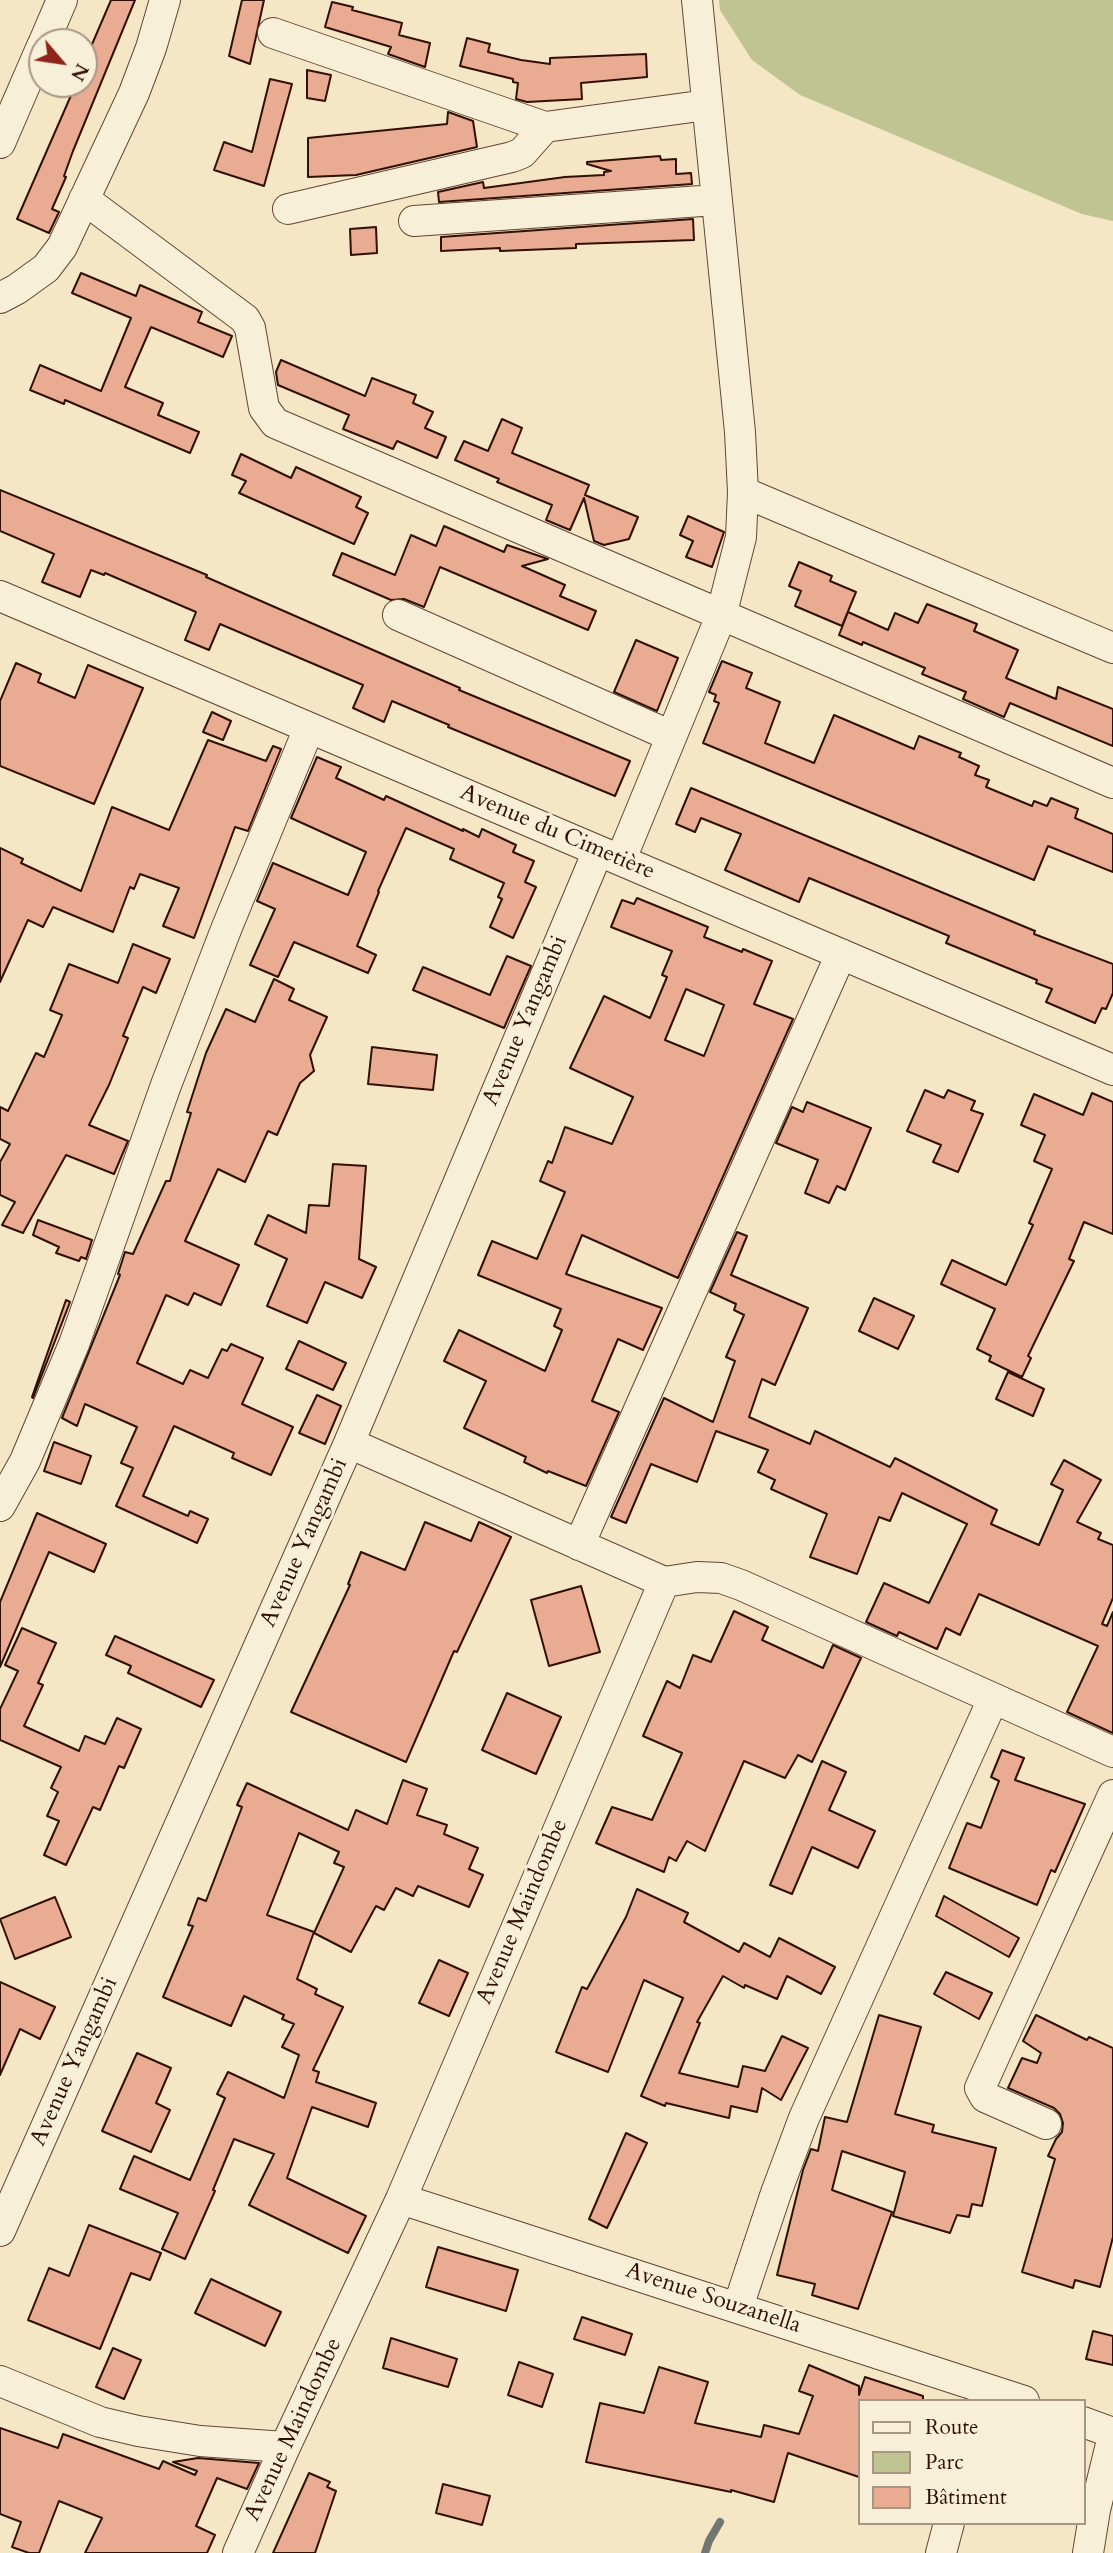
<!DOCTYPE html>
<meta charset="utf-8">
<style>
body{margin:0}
#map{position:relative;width:1113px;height:2553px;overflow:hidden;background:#f5e6c5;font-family:Cardo,serif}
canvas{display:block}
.legend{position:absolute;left:858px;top:2399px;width:228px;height:126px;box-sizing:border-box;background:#f8efd9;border:2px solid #a89684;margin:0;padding:9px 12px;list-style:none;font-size:21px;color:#301004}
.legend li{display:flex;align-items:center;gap:14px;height:35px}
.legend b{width:35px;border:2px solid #a89684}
.north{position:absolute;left:28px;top:28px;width:70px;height:70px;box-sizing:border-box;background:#f8efd9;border:2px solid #a89684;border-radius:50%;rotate:119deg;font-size:19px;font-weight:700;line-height:28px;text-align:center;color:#301004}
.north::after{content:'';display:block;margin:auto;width:24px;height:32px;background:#8f2418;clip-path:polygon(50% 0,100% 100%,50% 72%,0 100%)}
</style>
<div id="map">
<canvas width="1113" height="2553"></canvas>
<ul class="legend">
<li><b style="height:9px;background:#f8efd9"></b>Route</li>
<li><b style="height:19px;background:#bfc492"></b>Parc</li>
<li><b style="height:19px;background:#e9ac92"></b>Bâtiment</li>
</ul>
<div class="north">N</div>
</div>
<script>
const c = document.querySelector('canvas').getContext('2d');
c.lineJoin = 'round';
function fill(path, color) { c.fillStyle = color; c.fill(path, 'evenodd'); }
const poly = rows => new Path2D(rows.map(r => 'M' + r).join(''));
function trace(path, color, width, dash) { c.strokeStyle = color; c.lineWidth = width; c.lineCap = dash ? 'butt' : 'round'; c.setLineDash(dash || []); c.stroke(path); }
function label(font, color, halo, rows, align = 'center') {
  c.font = font + ' Cardo,serif'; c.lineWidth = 6; c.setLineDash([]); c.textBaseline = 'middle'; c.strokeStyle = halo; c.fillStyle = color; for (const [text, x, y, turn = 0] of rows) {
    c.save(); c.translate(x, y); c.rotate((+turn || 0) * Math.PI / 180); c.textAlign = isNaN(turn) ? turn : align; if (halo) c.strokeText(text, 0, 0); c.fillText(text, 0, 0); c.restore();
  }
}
fill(poly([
 [719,0,1113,0,1113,221,1082,214,800,95,752,60,720,10]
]), '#bfc492');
trace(poly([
 [705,2553,709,2541,720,2522]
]), '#717872', 8);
const building = poly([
 [111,0,135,0,73,151,64,176,66,177,52,209,59,212,49,233,17,219,76,84,84,84,84,63,111,0],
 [242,0,264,0,250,64,229,56,242,0],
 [332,2,353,7,352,10,402,23,399,35,430,43,425,67,388,54,391,47,325,27,332,2],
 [467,38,490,44,488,52,521,60,550,64,550,58,646,54,647,77,581,83,582,99,527,102,516,99,518,83,513,82,513,79,460,66,467,38],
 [307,70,331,75,325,101,307,98,307,70],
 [270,79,292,84,264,186,214,170,224,142,252,152,270,79],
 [448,112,473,121,477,147,356,175,308,177,308,138,447,124,448,112],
 [660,156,661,160,676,159,676,174,691,173,692,184,439,202,438,192,483,182,484,188,565,177,604,175,604,172,611,171,587,164,587,162,660,156],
 [693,219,694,240,576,244,576,248,500,251,500,248,441,251,441,237,693,219],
 [376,227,377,253,351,255,350,229,376,227],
 [81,273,136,296,140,285,202,312,198,322,232,336,223,357,151,327,125,387,163,403,158,415,199,432,190,453,65,400,64,404,30,390,40,365,101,391,131,318,72,293,81,273],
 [281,360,365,396,372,378,416,395,413,403,433,412,425,428,446,437,437,458,397,441,393,449,343,429,349,415,278,385,276,372,281,360],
 [502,419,522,428,512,453,589,485,585,495,638,517,629,539,604,545,594,541,584,498,570,530,546,520,552,505,497,482,499,479,455,460,464,441,488,451,502,419],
 [241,454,291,478,296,467,361,497,356,507,368,513,354,544,239,493,246,481,232,475,241,454],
 [0,490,207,575,206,577,460,688,459,690,630,761,615,796,448,727,449,725,392,701,384,722,353,708,363,685,220,624,209,650,185,640,196,612,105,573,104,575,91,570,80,597,42,582,54,554,0,531,0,490],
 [688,516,724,532,712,567,686,557,693,541,680,535,688,516],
 [444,526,504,552,507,545,548,559,522,566,565,585,560,596,596,611,588,630,440,567,424,607,404,599,391,600,333,575,342,553,395,575,411,535,436,546,444,526],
 [799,562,832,576,830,581,856,592,842,626,795,606,801,591,789,586,799,562],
 [927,604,977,624,974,631,1018,650,1006,678,1056,699,1058,687,1113,709,1113,746,1010,703,1004,717,963,699,966,692,922,674,925,668,863,642,862,645,839,635,848,612,888,630,895,613,918,623,927,604],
 [636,640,678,658,657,711,614,692,636,640],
 [722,661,752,673,746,688,780,702,765,743,814,763,834,715,914,749,919,736,961,753,959,757,979,766,975,775,989,780,986,787,1032,806,1034,801,1047,806,1051,798,1078,809,1075,818,1113,834,1113,872,1048,846,1034,880,703,743,719,703,714,701,716,695,709,692,722,661],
 [16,663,41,674,38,682,75,698,88,665,143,688,94,804,0,766,0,701,16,663],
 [212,712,231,721,223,740,203,732,212,712],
 [208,740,266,761,273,746,281,749,248,831,235,827,194,938,163,926,179,888,140,874,134,889,130,887,113,932,53,907,43,927,28,920,0,982,0,848,23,859,21,863,81,891,112,807,169,830,208,740],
 [317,757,341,767,336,778,384,800,386,796,463,831,463,829,479,837,482,829,516,845,513,852,534,861,525,882,536,887,513,938,490,927,502,899,498,897,504,883,450,859,454,849,406,828,378,891,379,892,357,946,376,955,368,973,294,942,278,977,250,965,275,909,257,901,273,863,348,895,366,852,291,818,317,757],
 [691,788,1035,931,1034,934,1113,964,1113,993,1106,1009,1102,1008,1095,1023,1046,1002,1052,989,1036,983,1037,980,946,943,949,936,809,878,799,902,725,870,741,834,701,818,695,832,676,824,691,788],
 [637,898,708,927,704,937,742,952,743,949,772,961,754,1004,793,1019,678,1278,582,1235,566,1274,662,1308,643,1350,618,1339,592,1401,619,1412,586,1486,548,1471,547,1473,524,1462,526,1457,464,1428,486,1381,444,1361,459,1330,545,1371,562,1330,554,1326,561,1309,478,1275,492,1241,537,1259,565,1192,540,1181,548,1161,552,1163,565,1127,612,1144,633,1097,570,1068,604,996,650,1018,667,977,662,975,672,951,611,927,622,900,634,904,637,898],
 [686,989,724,1005,704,1056,665,1040,686,989],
 [133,944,170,959,156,993,143,987,123,1036,128,1038,109,1085,89,1125,128,1141,114,1174,66,1155,23,1233,2,1225,15,1202,0,1195,0,1162,10,1144,0,1139,0,1107,8,1111,36,1053,44,1057,62,1015,50,1010,69,964,118,983,133,944],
 [507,956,531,966,504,1028,413,990,423,967,490,995,507,956],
 [274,979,294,989,289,1000,327,1017,310,1055,314,1071,300,1083,277,1135,268,1131,245,1182,218,1169,185,1241,239,1265,221,1305,194,1293,188,1305,166,1295,137,1363,183,1384,190,1370,208,1378,222,1349,227,1351,231,1344,263,1358,242,1404,293,1427,271,1475,232,1458,234,1453,174,1426,143,1496,188,1516,190,1511,208,1519,197,1543,116,1506,133,1468,121,1463,137,1427,85,1404,77,1426,62,1418,120,1275,118,1274,125,1252,133,1254,166,1181,170,1181,191,1113,187,1112,206,1053,226,1009,255,1022,274,979],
 [372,1047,437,1055,433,1090,368,1084,372,1047],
 [925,1090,944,1098,948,1090,975,1101,971,1110,983,1114,958,1172,933,1162,941,1145,907,1131,925,1090],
 [1092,1093,1113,1102,1113,1234,1084,1222,1069,1259,1074,1261,1028,1356,1031,1358,1022,1377,989,1361,991,1356,977,1349,995,1309,941,1284,952,1260,1006,1285,1033,1225,1029,1223,1052,1169,1034,1161,1045,1135,1021,1125,1034,1094,1083,1115,1092,1093],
 [807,1102,871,1128,845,1190,837,1186,829,1203,805,1193,818,1160,776,1143,792,1107,803,1112,807,1102],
 [333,1164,366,1166,359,1259,376,1267,362,1298,325,1282,307,1323,267,1306,287,1259,255,1244,268,1215,306,1233,309,1205,329,1206,333,1164],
 [38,1220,92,1240,86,1259,81,1257,79,1261,56,1253,59,1247,33,1235,38,1220],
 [737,1232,747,1236,731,1275,808,1308,775,1385,762,1379,749,1417,810,1444,815,1431,890,1467,895,1458,997,1510,991,1524,1039,1545,1063,1490,1051,1484,1064,1460,1101,1480,1077,1522,1101,1533,1098,1539,1113,1545,1113,1598,1102,1624,1107,1626,1113,1612,1113,1733,1067,1712,1098,1646,979,1594,960,1635,946,1628,937,1649,899,1632,897,1636,866,1622,884,1583,929,1603,967,1524,902,1493,890,1521,879,1517,857,1574,810,1557,827,1514,771,1489,775,1480,758,1472,768,1450,716,1431,697,1482,651,1464,626,1523,611,1517,664,1398,713,1422,735,1361,726,1357,744,1315,734,1310,736,1304,710,1292,737,1232],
 [874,1298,914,1316,898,1349,859,1331,874,1298],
 [66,1300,70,1302,33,1398,32,1397,66,1300],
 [299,1341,346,1363,333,1390,286,1369,299,1341],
 [1008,1372,1044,1389,1033,1416,996,1399,1008,1372],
 [317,1395,341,1406,325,1444,299,1433,317,1395],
 [54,1442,91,1456,81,1484,44,1471,54,1442],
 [37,1513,106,1544,94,1572,49,1552,0,1667,0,1602,37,1513],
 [425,1522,471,1541,479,1522,511,1537,457,1652,454,1651,406,1762,291,1712,350,1585,348,1584,361,1552,405,1570,425,1522],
 [581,1586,600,1652,549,1666,531,1600,581,1586],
 [734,1611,768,1627,762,1640,823,1668,833,1645,861,1658,812,1762,798,1755,785,1778,744,1761,705,1851,687,1841,676,1861,669,1857,664,1872,596,1843,612,1807,652,1820,682,1753,643,1736,667,1681,680,1688,693,1655,711,1662,734,1611],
 [22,1628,56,1643,38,1683,43,1685,24,1726,79,1751,85,1736,105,1744,117,1718,141,1729,124,1768,119,1766,100,1810,93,1807,66,1865,44,1855,59,1821,47,1816,58,1792,51,1788,61,1767,0,1740,0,1709,18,1671,5,1665,22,1628],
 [115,1636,214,1680,201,1707,128,1673,131,1666,106,1655,115,1636],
 [507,1693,561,1717,536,1774,482,1750,507,1693],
 [1002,1750,1024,1758,1015,1780,1085,1804,1055,1872,1051,1870,1037,1905,949,1868,967,1823,981,1828,999,1781,991,1777,1002,1750],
 [822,1761,846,1772,829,1810,875,1831,858,1868,812,1847,792,1894,770,1885,822,1761],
 [403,1780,427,1789,417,1815,447,1825,444,1834,478,1848,469,1869,483,1875,469,1907,418,1886,413,1896,396,1888,384,1910,376,1906,351,1952,314,1933,344,1867,334,1863,339,1852,299,1833,267,1915,314,1932,297,1979,317,1989,315,1994,343,2007,313,2070,319,2072,316,2082,376,2103,368,2127,312,2107,287,2178,366,2216,348,2253,249,2205,274,2154,234,2139,213,2190,215,2191,185,2259,162,2249,178,2213,120,2189,134,2156,190,2180,225,2098,217,2094,228,2072,284,2098,299,2055,282,2047,294,2024,282,2019,284,2015,244,1996,231,2026,163,1997,193,1926,188,1925,198,1898,206,1901,242,1807,237,1805,247,1783,348,1830,356,1810,387,1824,403,1780],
 [637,1889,688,1913,684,1922,739,1952,744,1943,770,1957,779,1938,835,1967,821,1994,787,1976,777,1999,745,1985,744,1988,723,1976,697,2022,700,2023,679,2073,738,2087,743,2066,765,2071,782,2036,808,2048,781,2100,762,2088,757,2112,731,2106,729,2118,666,2103,665,2106,641,2096,683,1998,644,1980,608,2072,556,2052,582,1987,587,1989,626,1917,637,1889],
 [944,1896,1019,1938,1009,1957,936,1916,944,1896],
 [55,1897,71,1937,15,1959,0,1919,55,1897],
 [439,1960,468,1973,449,2016,419,2003,439,1960],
 [946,1972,992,1993,979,2019,934,1994,946,1972],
 [0,1982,55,2007,40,2039,20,2029,0,2075,0,1982],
 [879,2015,921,2027,895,2114,934,2125,932,2132,996,2148,982,2206,972,2204,969,2217,957,2215,950,2233,893,2216,905,2172,842,2151,832,2190,892,2212,858,2309,812,2295,815,2284,777,2275,803,2170,811,2149,818,2151,825,2117,847,2122,879,2015],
 [1036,2015,1087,2040,1089,2037,1113,2048,1113,2237,1100,2287,1075,2280,1073,2288,1022,2272,1055,2159,1048,2156,1056,2139,1062,2132,1063,2123,1060,2114,1054,2108,1008,2088,1022,2058,1037,2063,1041,2053,1023,2041,1036,2015],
 [137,2053,171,2068,156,2103,170,2110,151,2152,102,2131,137,2053],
 [626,2133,647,2143,607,2228,589,2219,626,2133],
 [89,2225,161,2253,150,2280,131,2273,100,2349,28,2320,49,2268,69,2276,89,2225],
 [438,2247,518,2270,506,2311,426,2287,438,2247],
 [211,2279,281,2312,265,2346,195,2313,211,2279],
 [582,2317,632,2334,625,2355,574,2339,582,2317],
 [1093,2331,1113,2336,1113,2365,1086,2359,1093,2331],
 [391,2338,457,2359,448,2387,383,2368,391,2338],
 [113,2348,141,2360,124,2399,96,2387,113,2348],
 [519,2362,553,2374,542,2407,508,2395,519,2362],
 [809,2365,859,2386,859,2395,865,2377,923,2396,923,2401,859,2401,859,2477,788,2453,774,2502,731,2490,731,2492,586,2462,600,2403,644,2413,659,2367,708,2382,695,2423,761,2437,764,2425,799,2434,813,2396,799,2391,809,2365],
 [0,2428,58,2448,63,2434,159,2469,163,2461,195,2475,197,2471,173,2462,198,2458,259,2463,247,2489,217,2478,196,2526,215,2535,207,2553,85,2553,102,2518,59,2501,39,2553,29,2553,12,2547,21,2522,0,2514,0,2428],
 [309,2473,330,2482,327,2487,336,2491,315,2553,273,2553,309,2473],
 [443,2484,490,2496,482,2525,436,2513,443,2484]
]);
fill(building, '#e9ac92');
trace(building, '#301004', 2);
const minor = poly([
 [273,33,545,127,707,105],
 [44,42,62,0],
 [0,143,42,46],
 [84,199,245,319,250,328,264,408,275,423,1113,783],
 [288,209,512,157,522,153,545,127],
 [414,221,716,200],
 [0,298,17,289,46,268,62,247,134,93,151,48,165,0],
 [743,492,1113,648],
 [0,596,1113,1070],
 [398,615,671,736],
 [621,859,721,616,741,537,743,492,740,432,697,0],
 [349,1443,664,1582],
 [0,1506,25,1461,74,1344,166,1085,227,927,309,728],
 [579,1545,841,954],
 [664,1582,697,1577,721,1578,741,1585,1113,1752],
 [1046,2124,985,2097,980,2088,1113,1795],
 [401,2199,1024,2401],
 [0,2231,349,1443,598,851],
 [738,2307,776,2193,804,2118,993,1699],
 [0,2381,100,2422,138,2431,200,2441,285,2447],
 [1083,2422,1113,2433],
 [238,2553,285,2447,401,2199,664,1582],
 [941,2553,949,2523],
 [1088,2553,1095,2510,1113,2436]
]);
trace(minor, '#614634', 32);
trace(minor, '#f8efd9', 30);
label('23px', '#301004', '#f8efd9', [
 ["Avenue du Cimetière",557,833,23],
 ["Avenue Yangambi",526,1021,-67],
 ["Avenue Yangambi",305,1543,-66],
 ["Avenue Maindombe",523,1912,-67],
 ["Avenue Yangambi",75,2062,-66],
 ["Avenue Souzanella",713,2299,18],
 ["Avenue Maindombe",294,2430,-65]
]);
</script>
